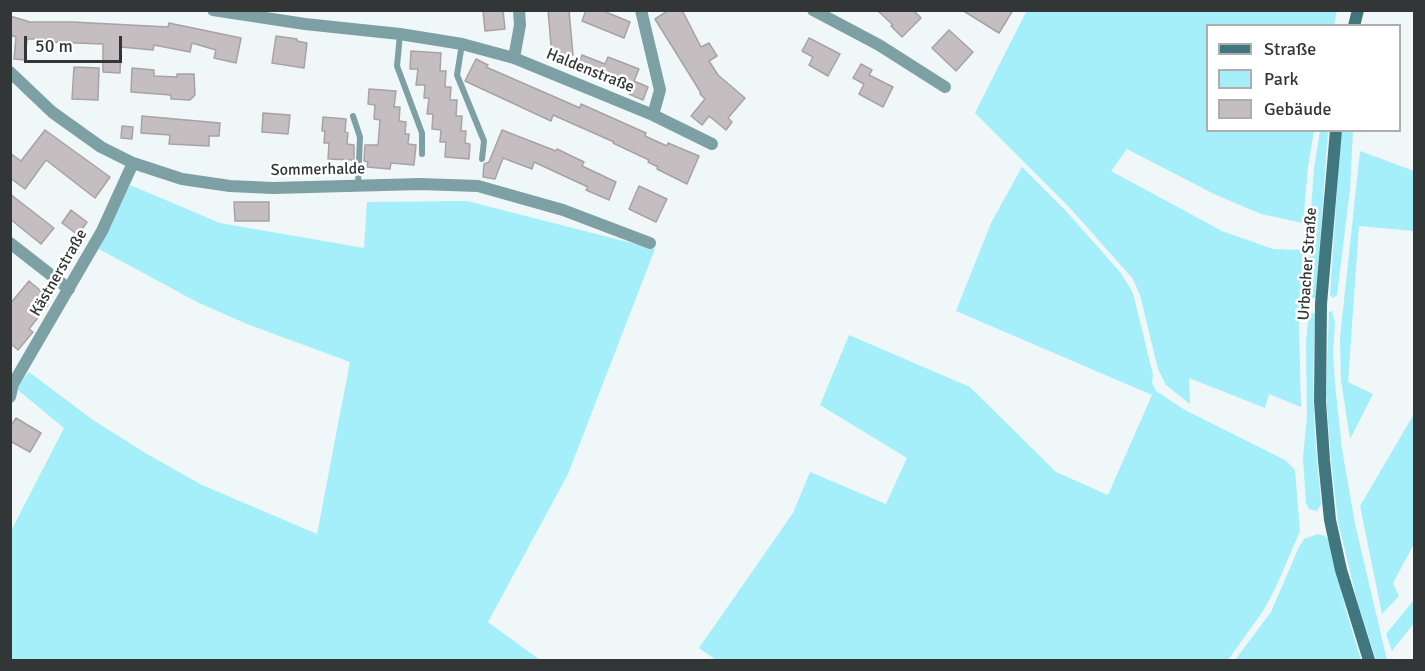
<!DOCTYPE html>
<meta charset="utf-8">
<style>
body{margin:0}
#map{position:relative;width:1425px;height:671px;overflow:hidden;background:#eff7f8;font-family:Signika,sans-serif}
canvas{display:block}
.frame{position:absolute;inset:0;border:12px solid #333636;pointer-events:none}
.legend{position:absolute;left:1206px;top:24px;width:195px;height:108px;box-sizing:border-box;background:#fff;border:2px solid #adafaf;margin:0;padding:8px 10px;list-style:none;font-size:18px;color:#333636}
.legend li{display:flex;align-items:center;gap:12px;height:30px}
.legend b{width:30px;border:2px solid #adafaf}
.scale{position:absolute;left:24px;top:36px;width:98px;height:27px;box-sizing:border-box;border:3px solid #333636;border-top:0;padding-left:8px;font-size:18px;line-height:21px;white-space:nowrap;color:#333636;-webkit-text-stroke:4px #fff;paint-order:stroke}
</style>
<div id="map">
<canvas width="1425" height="671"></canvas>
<div class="frame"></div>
<ul class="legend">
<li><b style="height:8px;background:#40767d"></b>Straße</li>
<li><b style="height:16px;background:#a4eff9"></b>Park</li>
<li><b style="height:16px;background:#c5bec0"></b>Gebäude</li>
</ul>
<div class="scale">50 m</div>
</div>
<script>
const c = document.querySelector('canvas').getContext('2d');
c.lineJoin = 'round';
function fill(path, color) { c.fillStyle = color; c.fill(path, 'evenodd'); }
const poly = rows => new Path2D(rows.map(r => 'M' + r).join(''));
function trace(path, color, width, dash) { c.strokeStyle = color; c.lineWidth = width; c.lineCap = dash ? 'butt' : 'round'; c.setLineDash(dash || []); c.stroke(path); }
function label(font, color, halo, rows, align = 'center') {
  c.font = font + ' Signika,sans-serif'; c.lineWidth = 5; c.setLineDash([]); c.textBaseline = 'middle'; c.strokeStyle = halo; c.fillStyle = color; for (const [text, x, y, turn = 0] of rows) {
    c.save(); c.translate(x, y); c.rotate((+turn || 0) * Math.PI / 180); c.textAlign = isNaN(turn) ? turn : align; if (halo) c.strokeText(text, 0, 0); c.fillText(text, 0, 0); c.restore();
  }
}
fill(poly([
 [1027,10,1337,11,1334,25,1208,26,1208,130,1314,131,1308,167,1303,223,1261,214,1214,194,1127,149,1111,171,1222,231,1273,249,1303,250,1299,328,1301,407,1269,394,1265,408,1189,378,1190,404,1166,385,1158,369,1140,295,1133,279,1070,208,975,113],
 [1320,131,1328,131,1316,298,1312,298,1308,291,1310,224,1314,168],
 [1341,131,1353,131,1350,190,1337,295,1333,298,1330,295],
 [1360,151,1414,171,1414,231,1359,226,1348,382,1373,394,1350,439,1341,380,1340,338],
 [1022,167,1066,211,1120,272,1133,293,1153,375,1152,383,1156,391,1185,410,1285,460,1295,470,1300,531,1275,589,1263,611,1228,660,716,660,699,648,793,513,810,472,886,504,907,458,820,405,849,335,970,387,1056,472,1108,495,1152,395,956,311,991,223],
 [130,185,220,223,364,248,367,202,467,201,655,249,568,474,488,622,540,660,11,660,10,533,64,428,18,390,19,385,29,372,93,420,147,454,202,485,317,534,350,362,247,324,197,302,99,249],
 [1332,311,1335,323,1333,353,1335,384,1342,449,1355,524,1387,660,1376,660,1357,600,1338,522,1331,460,1326,394,1329,312],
 [1312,313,1315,314,1313,379,1315,436,1321,504,1317,511,1309,509,1306,503,1303,458,1307,415,1306,342,1308,320],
 [1414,414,1414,544,1393,583,1399,596,1382,614,1360,506],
 [1318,534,1325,536,1329,540,1346,611,1361,660,1235,660,1271,612,1299,547,1304,539],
 [1414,600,1414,623,1392,651,1386,634]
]), '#a4eff9');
const building = poly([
 [483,10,503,10,505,29,485,31,483,10],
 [548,10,569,10,573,55,552,57,548,10],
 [586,10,601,10,630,22,624,38,582,21,586,10],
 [669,10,682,10,701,47,709,43,717,56,709,61,718,75,745,98,728,118,732,122,726,130,709,116,702,125,691,116,705,99,700,94,701,93,655,19,669,10],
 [877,10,913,10,921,18,902,37,891,26,893,25,877,10],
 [962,10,1013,10,999,33,962,10],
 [10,16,30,22,73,22,168,27,169,23,241,38,236,63,214,58,216,50,192,43,190,52,154,45,153,50,121,47,120,73,103,72,103,44,49,42,49,39,27,39,25,60,14,59,16,37,10,35,10,16],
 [949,30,973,52,956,71,932,48,949,30],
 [276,36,297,39,297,41,307,43,304,68,272,63,276,36],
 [809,38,840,54,828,76,809,65,813,57,802,51,809,38],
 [411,51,441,53,440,71,446,71,445,87,451,87,450,100,457,100,456,116,462,116,461,131,466,131,465,143,470,144,469,159,445,157,446,142,440,142,441,130,432,129,433,114,427,114,429,98,424,98,425,85,416,85,418,69,410,69,411,51],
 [582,55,605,64,608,57,639,69,634,81,648,87,643,100,629,94,631,91,599,78,601,75,578,65,582,55],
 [476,59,488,65,486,67,580,108,581,104,646,133,645,136,667,146,668,143,699,156,687,184,657,169,658,167,648,162,649,160,613,143,614,142,553,115,551,121,465,81,476,59],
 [861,64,872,70,869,75,893,87,883,107,859,94,864,84,853,78,861,64],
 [74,67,99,68,98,100,72,99,74,67],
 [132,68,154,70,154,76,177,77,177,74,194,74,195,95,190,100,171,99,171,95,131,92,132,68],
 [369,89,396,91,394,107,400,107,399,121,406,122,405,134,409,134,408,144,416,145,414,165,391,163,390,169,367,167,368,162,364,161,365,145,378,145,380,120,374,119,375,105,368,104,369,89],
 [263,113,290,115,288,134,262,132,263,113],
 [142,116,220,123,219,136,209,136,209,146,169,144,170,135,141,133,142,116],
 [323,117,346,119,345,132,348,133,347,144,354,145,354,160,328,159,329,143,324,143,325,131,322,131,323,117],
 [122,126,133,127,132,139,121,138,122,126],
 [45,130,110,177,95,198,46,160,25,189,10,178,10,153,21,161,45,130],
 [502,130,556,151,557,149,584,162,582,166,616,182,609,200,586,190,588,187,534,162,532,169,503,158,495,179,483,177,484,164,489,162,502,130],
 [639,186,667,199,656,222,629,209,639,186],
 [10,194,54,228,41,244,10,219,10,194],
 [234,202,269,202,269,221,235,221,234,202],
 [71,210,87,222,78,235,62,223,71,210],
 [29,281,48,297,44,302,48,305,29,329,33,332,18,350,10,343,10,304,29,281],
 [16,418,41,433,30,452,10,441,10,427,16,418]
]);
fill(building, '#c5bec0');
trace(building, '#a9a2a3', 1.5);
trace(poly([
 [400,34,397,66,422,133,422,154],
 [462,44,457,75,484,141,482,159],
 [353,116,360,137,358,185]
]), '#7da0a4', 6);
trace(poly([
 [213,10,305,24,400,34,462,44,514,58,653,115,712,144],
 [641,10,660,90,653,115],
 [813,10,879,45,945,87],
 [514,58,520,25,519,10],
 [10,72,52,112,101,147,133,163,182,179,230,186,273,188,420,184,478,186,563,210,650,243],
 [10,243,69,289],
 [10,397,13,384,102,231,133,163]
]), '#7da0a4', 12);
trace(poly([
 [1354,26,1358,10],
 [1336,130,1321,304,1320,401,1324,460,1330,520,1341,570,1369,660]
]), '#40767d', 12);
label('16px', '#333636', '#fff', [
 ["Haldenstraße",590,71,22],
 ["Sommerhalde",318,170,-1],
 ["Urbacher Straße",1308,264,-86],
 ["Kästnerstraße",59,273,-60]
]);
</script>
